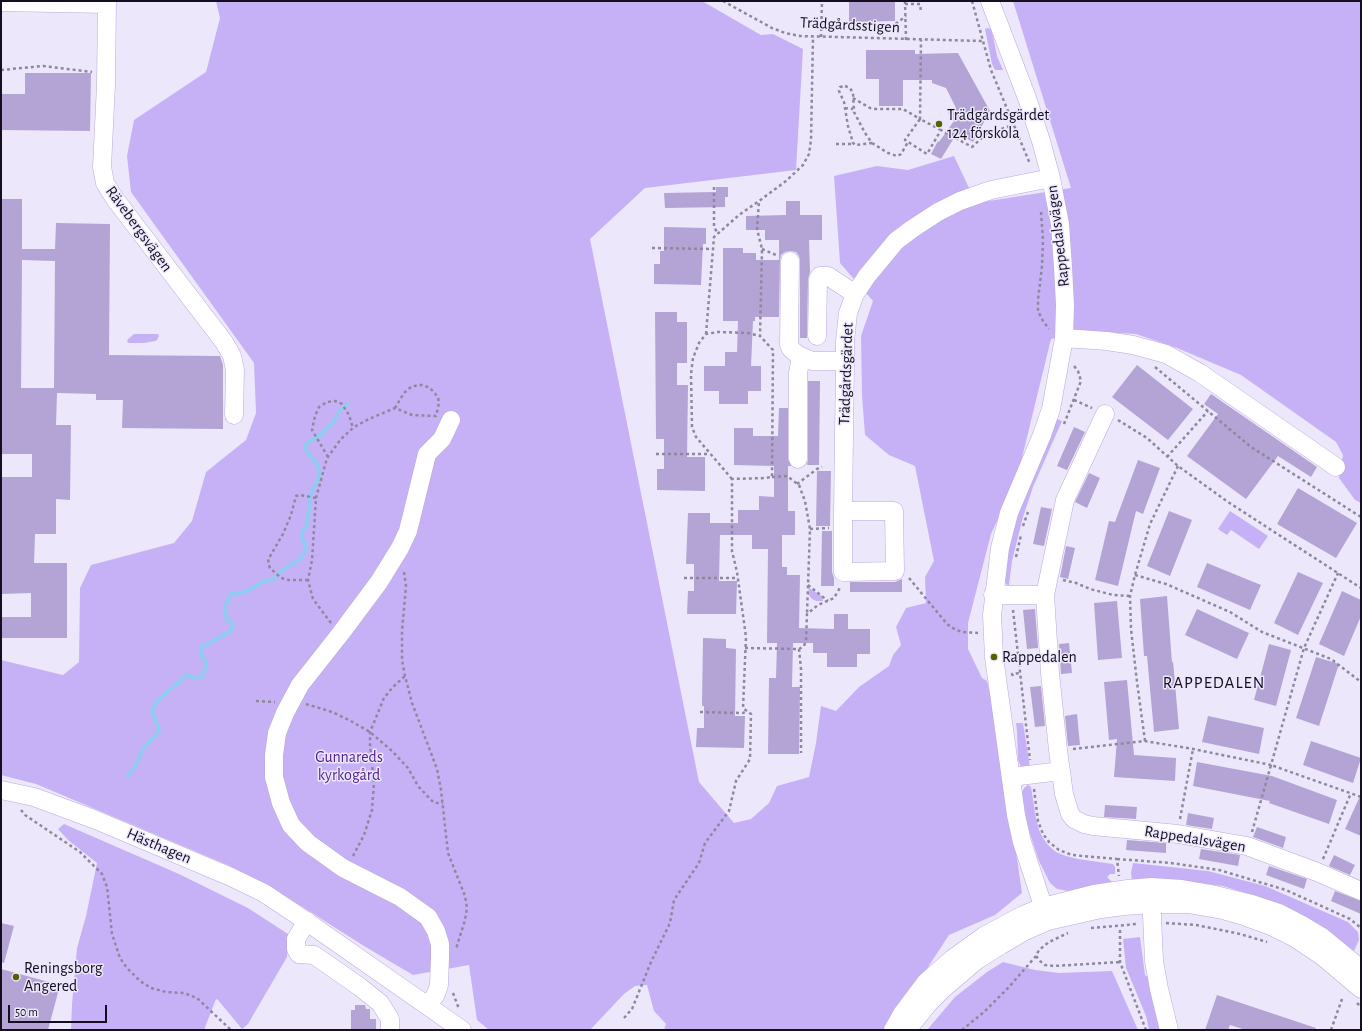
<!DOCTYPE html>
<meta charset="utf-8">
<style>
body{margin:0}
#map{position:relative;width:1362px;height:1031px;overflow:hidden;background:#ede7fc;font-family:"Alegreya Sans",sans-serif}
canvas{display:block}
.frame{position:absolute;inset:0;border:2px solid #140e20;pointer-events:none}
.scale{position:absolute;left:8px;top:1005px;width:99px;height:18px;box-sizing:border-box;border:2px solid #140e20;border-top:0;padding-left:5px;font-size:12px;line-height:14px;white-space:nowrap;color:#140e20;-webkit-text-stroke:3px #ede7fc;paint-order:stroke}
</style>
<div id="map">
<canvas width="1362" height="1031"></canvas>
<div class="frame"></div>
<div class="scale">50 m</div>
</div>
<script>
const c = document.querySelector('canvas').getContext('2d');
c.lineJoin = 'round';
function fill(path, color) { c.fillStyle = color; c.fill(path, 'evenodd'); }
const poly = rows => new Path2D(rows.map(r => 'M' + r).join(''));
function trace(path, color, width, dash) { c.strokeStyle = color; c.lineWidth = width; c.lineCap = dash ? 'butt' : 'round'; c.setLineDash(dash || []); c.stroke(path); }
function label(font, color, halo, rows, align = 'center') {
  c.font = font + ' "Alegreya Sans",sans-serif'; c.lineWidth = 3; c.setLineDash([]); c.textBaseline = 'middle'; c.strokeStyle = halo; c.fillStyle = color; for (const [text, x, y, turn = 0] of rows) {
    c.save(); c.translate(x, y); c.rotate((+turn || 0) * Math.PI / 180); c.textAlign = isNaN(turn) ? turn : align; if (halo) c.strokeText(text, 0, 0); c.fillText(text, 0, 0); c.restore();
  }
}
fill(poly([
 [216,1,702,1,761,35,773,34,803,49,796,170,645,188,590,239,699,782,734,823,751,819,769,803,777,786,809,777,816,743,821,706,836,711,859,687,889,666,893,655,901,645,896,627,906,608,926,603,925,577,934,561,915,466,889,455,865,435,862,395,861,336,873,301,840,263,834,176,877,166,908,170,954,156,976,203,1071,188,1013,1,1361,1,1361,503,1355,500,1339,478,1343,455,1336,442,1241,375,1177,348,1136,334,1081,331,1051,339,1017,478,991,534,968,623,968,649,982,678,987,681,999,735,1022,893,995,915,949,935,887,1030,664,1030,666,1024,654,1011,647,985,635,986,624,994,590,1030,489,1030,477,1020,469,965,413,975,364,946,290,899,230,866,36,784,1,775,1,660,63,675,79,662,80,588,91,565,174,543,192,521,206,472,246,440,256,413,254,363,131,192,127,156,134,120,206,72,220,18],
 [988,28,991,29,992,31,997,56,1003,70,995,70,992,64,985,29],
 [134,334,158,334,159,336,157,340,155,341,144,343,129,343,127,342,128,339],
 [1054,418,1062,421,1033,487,1023,517,1012,561,1009,585,1007,585,1005,582,1004,570,1015,520],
 [1230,511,1268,536,1259,549,1231,530,1227,535,1218,529],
 [809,588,822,596,823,601,816,601,812,599,808,594],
 [1016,723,1023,723,1030,767,1025,768,1021,767,1018,760,1017,732],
 [1028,785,1031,787,1036,818,1039,830,1043,838,1048,845,1056,852,1066,856,1078,859,1113,864,1115,867,1115,874,1110,874,1107,877,1115,885,1068,891,1057,889,1050,883,1039,861,1025,819,1021,794,1024,788],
 [64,824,179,874,248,908,288,934,287,957,248,1024,242,1029,218,1000,216,999,204,1030,71,1030,72,1004,77,948,86,916,97,863,68,840,58,829],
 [1133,863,1208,871,1265,886,1348,922,1358,932,1359,940,1354,951,1323,927,1297,913,1274,902,1223,886,1180,881,1132,881,1131,873],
 [1140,937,1145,975,1148,977,1162,1030,1149,1030,1146,1016,1126,968,1123,939],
 [1003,962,1035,970,1059,973,1112,971,1138,1030,927,1030,955,997,987,972]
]), '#c7b1f6');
trace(poly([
 [127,776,135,767,143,749,159,731,152,710,158,700,187,675,196,678,201,677,204,673,206,662,202,657,202,647,231,631,233,624,225,618,226,604,231,594,246,592,264,581,273,580,282,570,300,559,304,553,306,547,302,537,302,532,307,525,311,491,317,482,319,475,318,465,306,450,305,446,308,442,320,435,332,424,340,410,348,404]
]), '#92cbf1', 4);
fill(poly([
 [849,1,895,1,895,21,849,22],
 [866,50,915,50,915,54,958,53,990,111,973,142,957,133,941,159,931,154,938,141,939,142,954,121,948,113,956,108,946,88,932,83,932,80,903,80,903,106,879,106,879,79,866,79],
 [25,73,91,73,90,131,1,130,1,94,25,94],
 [716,187,728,187,728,197,725,197,725,207,665,208,664,193,716,192],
 [1,199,22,199,22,249,55,249,56,223,110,224,109,355,220,356,223,365,223,429,122,428,123,400,96,400,96,394,57,393,56,425,71,425,70,500,56,499,56,534,35,534,34,563,67,563,67,638,1,638,1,617,31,617,31,593,1,594,1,477,32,477,32,454,1,454],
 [22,260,55,261,54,388,21,388],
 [786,201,800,201,800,215,822,215,822,240,809,240,810,272,808,279,807,338,800,338,800,261,799,256,796,252,790,251,785,252,781,255,780,260,779,317,755,317,755,321,753,321,751,366,761,366,761,391,748,391,748,404,719,404,719,391,704,391,704,366,725,366,725,352,737,352,738,321,723,321,723,248,743,248,743,253,756,253,756,260,779,260,779,240,765,240,765,230,746,230,746,216,786,215],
 [664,227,706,228,706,244,703,244,701,285,654,284,654,264,660,264,660,251,664,251],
 [655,312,677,312,677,322,687,322,687,363,677,363,677,385,688,385,687,457,705,457,705,491,657,490,657,469,664,469,664,439,656,439],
 [1137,365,1193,409,1168,440,1112,397],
 [808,381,820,381,819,465,807,465,808,459],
 [1211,394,1317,467,1311,477,1278,456,1246,499,1187,456,1218,414,1204,404],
 [779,408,788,408,788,459,791,466,788,466,788,511,795,511,795,535,782,535,782,567,787,567,787,575,800,575,799,628,834,629,834,614,848,614,848,629,870,629,870,654,857,654,857,667,827,667,827,653,813,653,813,643,793,643,792,687,800,687,799,754,768,754,769,678,776,678,777,643,767,643,768,549,752,549,752,535,720,535,719,581,737,581,736,614,687,614,688,591,694,591,694,564,686,564,688,513,710,513,710,523,738,523,738,510,759,510,759,496,774,497,774,466,734,465,734,428,753,428,753,436,778,436],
 [1074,427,1085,432,1067,470,1057,466],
 [1138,460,1160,468,1143,514,1136,511,1118,586,1095,580,1109,521,1115,522],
 [817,471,831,471,830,526,816,526],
 [1089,473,1100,478,1087,508,1075,502],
 [1298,488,1357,523,1336,558,1277,524],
 [1041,507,1052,509,1044,546,1033,544],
 [1169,511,1192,520,1170,576,1147,566],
 [822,531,832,531,832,572,834,578,834,586,821,586],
 [1066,546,1075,548,1068,579,1060,577],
 [1207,563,1261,585,1250,610,1197,587],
 [1298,572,1323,583,1298,635,1274,623],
 [902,579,902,592,850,592,850,582,895,582],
 [1342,591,1361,600,1361,616,1344,656,1319,644],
 [1167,596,1172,663,1173,661,1179,729,1154,732,1147,656,1144,656,1140,599],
 [1117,601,1122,658,1098,660,1094,603],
 [1035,609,1038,648,1027,649,1023,610],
 [1197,609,1249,633,1237,659,1185,635],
 [703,638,726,639,726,648,736,649,735,716,745,716,744,748,696,747,697,728,704,728,704,706,702,706],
 [1069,643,1072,673,1061,674,1059,644],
 [1269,644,1291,650,1276,706,1254,700],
 [1316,657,1339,664,1319,726,1296,718],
 [1127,680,1134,755,1176,758,1175,781,1114,777,1117,739,1109,740,1104,682],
 [1041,686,1045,726,1035,727,1030,687],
 [1077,714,1080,745,1068,746,1065,716],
 [1208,716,1264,728,1259,754,1202,742],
 [1311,741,1361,758,1353,783,1303,765],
 [1197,762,1272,776,1337,800,1329,824,1269,803,1270,801,1193,786],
 [1361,794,1361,836,1345,829],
 [1105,805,1137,807,1136,819,1104,817],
 [1188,813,1214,818,1212,829,1186,825],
 [1257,827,1286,837,1283,848,1253,837],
 [1127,840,1166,843,1166,853,1126,850],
 [1201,849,1240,855,1238,866,1199,859],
 [1334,855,1355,865,1350,875,1329,866],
 [1269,866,1307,879,1304,889,1266,875],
 [1335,891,1361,901,1361,914,1331,901],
 [1,923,14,926,4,963,1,962],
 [1,969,60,985,48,1030,1,1030],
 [1217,995,1316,1028,1315,1030,1246,1030,1230,1025,1228,1030,1205,1030],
 [355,1005,365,1005,366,1009,370,1009,370,1019,376,1019,376,1030,351,1030,351,1010,355,1010]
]), '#b3a4d5');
const minor = poly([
 [107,1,106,85,102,167,105,183,115,199,224,342,232,356,235,370,234,415],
 [990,1,1027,98,1041,141,1051,178,1060,224,1063,267,1065,305,1064,338,1051,409,1042,435,1009,513,1000,548,992,615,994,657,998,686,1016,815,1022,842,1048,921],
 [1,2,107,4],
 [790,261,789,345,791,349,798,355,812,361,845,361],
 [817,336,818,279,820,276,828,276,855,294],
 [1064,338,1107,341,1133,345,1166,354,1200,373,1336,467],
 [1105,414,1065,500,1045,595,1050,673,1058,750,1064,794,1070,814,1074,819,1084,824,1093,826,1178,834,1247,846,1317,872,1361,891],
 [798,459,798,373,800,363,805,358],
 [843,511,894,511,895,571,843,572,843,511,845,361,845,341,848,313,855,294,867,276,896,241,912,229,938,212,960,201,991,190,1051,178],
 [993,595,1045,595],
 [1011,777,1061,771],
 [1,790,34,797,96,820,231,877,264,893,303,919,462,1030],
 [1151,892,1154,961,1159,989,1169,1030],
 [307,921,296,939,296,949,299,954,314,955,360,987,380,1003,390,1019,390,1030],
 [428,1006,436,994,439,985,440,958,440,944,436,931,428,917,400,897,343,868,308,843,291,825,281,803,274,777,274,755,277,733,285,713,300,685,341,633,379,582,400,548,408,531,427,454,442,439,451,420],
 [893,1030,902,1014,926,982,952,959,984,936,1023,915,1043,907,1094,894,1128,889,1151,887,1182,889,1211,894,1252,904,1279,913,1302,925,1322,937,1361,969],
 [907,1030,928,1004,943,989,977,960,1001,945,1025,931,1048,921,1101,909,1124,906,1152,904,1188,904,1223,910,1241,915,1271,926,1295,938,1322,956,1361,989]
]);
trace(minor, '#b8a9db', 19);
trace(poly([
 [723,1,772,28,785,33,800,36,983,41],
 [905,1,906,40],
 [972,1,991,70,1030,164],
 [905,4,920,4,921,12],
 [849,28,890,28,906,16],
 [821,37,822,1],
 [1,70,43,66,92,72],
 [845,86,850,88,853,93,854,112,865,133,872,143,855,145,853,143,848,126,844,102,839,91,840,87,845,86],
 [853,98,870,108,876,109,903,109,920,119,921,40],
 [845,108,853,109],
 [941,130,920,119,905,140,927,154,941,130,972,147,986,134,1013,125],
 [872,143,888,153,897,156,901,154,908,142],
 [836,144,854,144],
 [714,187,714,227,718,234],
 [1041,212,1043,240,1042,266,1038,300,1038,311,1043,321,1049,329],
 [652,248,714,249],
 [762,249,776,255],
 [706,334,714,237,739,215,759,201],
 [1155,367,1251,447,1361,517],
 [1074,400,1092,408],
 [1118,420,1147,438,1178,466,1228,502,1361,588],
 [1064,424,1081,381,1078,371,1074,366],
 [656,454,709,454],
 [328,457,312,430,315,416,319,407,327,402,335,401,342,404,349,415,353,428],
 [1167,457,1208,411],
 [772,477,787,476,799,485,805,501,810,529,807,614],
 [732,479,696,437,692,427,691,374,693,358,699,343,706,334,718,332,748,333,760,336],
 [797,484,817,469,822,467],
 [1023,526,1028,512],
 [810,529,829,528],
 [1016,557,1021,535],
 [404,572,406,586,402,631,402,660,405,676,412,703,437,769,441,790,448,853,465,896,467,908,465,920,456,949],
 [1135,575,1166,584,1230,612,1262,632,1331,659,1361,682],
 [684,578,738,578],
 [909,578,947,624,956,630,963,632,978,633],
 [308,580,289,580,281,578,270,568,268,563,269,558,283,534,291,515,296,496,300,495,316,498],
 [1063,580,1076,583,1090,589,1113,595,1130,596],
 [808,585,828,601],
 [1013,610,1030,760],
 [331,623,313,599,308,580,312,560,316,498,327,458,341,439,354,427,369,419,395,408,412,415,436,416,439,403,438,397,430,388,423,385,418,385,411,387,404,393,395,408],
 [745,648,799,649,804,646,806,640,807,614,818,605,834,598,841,586],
 [799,649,801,669,801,753],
 [1013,676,1012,674,1020,673],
 [256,701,275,702],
 [306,704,332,712,349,720,370,732,392,751,408,768,418,786,431,800,435,803,443,803],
 [700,712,743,713,747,711],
 [1145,741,1137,682,1131,629,1130,596,1135,575,1150,524,1178,466],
 [1073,749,1145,741,1193,749,1271,765,1304,648,1338,573],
 [1034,789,1038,821,1043,834,1049,842,1059,850,1072,855,1117,859,1119,876],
 [21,810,25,815,80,852,102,874,107,887,112,934,120,958,127,968,140,981,151,988,166,992,184,993,197,998,231,1030],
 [1180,819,1193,749],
 [1252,832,1271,765,1361,797],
 [353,856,364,835,372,810,374,783,370,745,370,732,384,698,393,687,405,676],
 [1117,859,1171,863,1219,870,1286,890,1350,919,1361,928],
 [1323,859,1351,793],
 [1166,923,1196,925,1221,930,1240,934,1267,942],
 [1091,928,1137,924],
 [1120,930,1120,962,1146,1030],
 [1036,956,1040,961,1045,965,1054,966,1120,962],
 [453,993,459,1009],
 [1357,1003,1361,1007],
 [624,1018,632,1009,651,962,670,923,674,900,699,863,705,843,729,811,736,781,750,759,751,714,743,708,746,637,737,572,732,551,732,479,765,478,772,477,773,350,760,336,762,249,757,229,759,201,786,181,803,165,809,154,811,140,813,37],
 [962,1030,984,1012,1009,987,1036,956,1039,950,1049,942,1068,933],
 [1331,1030,1342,999]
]), '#8e889c', 2.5, [3, 3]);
trace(minor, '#fff', 18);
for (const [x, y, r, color] of [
 [939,124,4,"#546102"],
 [994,657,4,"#546102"],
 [16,977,4,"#546102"]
]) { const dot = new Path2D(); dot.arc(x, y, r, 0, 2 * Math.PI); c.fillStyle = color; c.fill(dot); trace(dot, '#ede7fc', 1.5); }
label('16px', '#140e20', '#ede7fc', [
 ["Trädgårdsstigen",850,25,3],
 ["Rävebergsvägen",139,229,54],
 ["Rappedalsvägen",1058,236,-97],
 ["Trädgårdsgärdet",846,374,-88],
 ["Rappedalsvägen",1195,839,9],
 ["Hästhagen",159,846,23]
]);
label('16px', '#140e20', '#ede7fc', [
 ["Trädgårdsgärdet",947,115],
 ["124 förskola",947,133],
 ["Rappedalen",1002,657],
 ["Reningsborg",24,968],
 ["Angered",24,986]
], 'left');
label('16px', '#4f1f89', '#ede7fc', [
 ["Gunnareds",349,757],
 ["kyrkogård",349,775]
]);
c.letterSpacing = '1px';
label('17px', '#140e20', '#ede7fc', [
 ["RAPPEDALEN",1214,683]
]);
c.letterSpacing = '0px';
</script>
